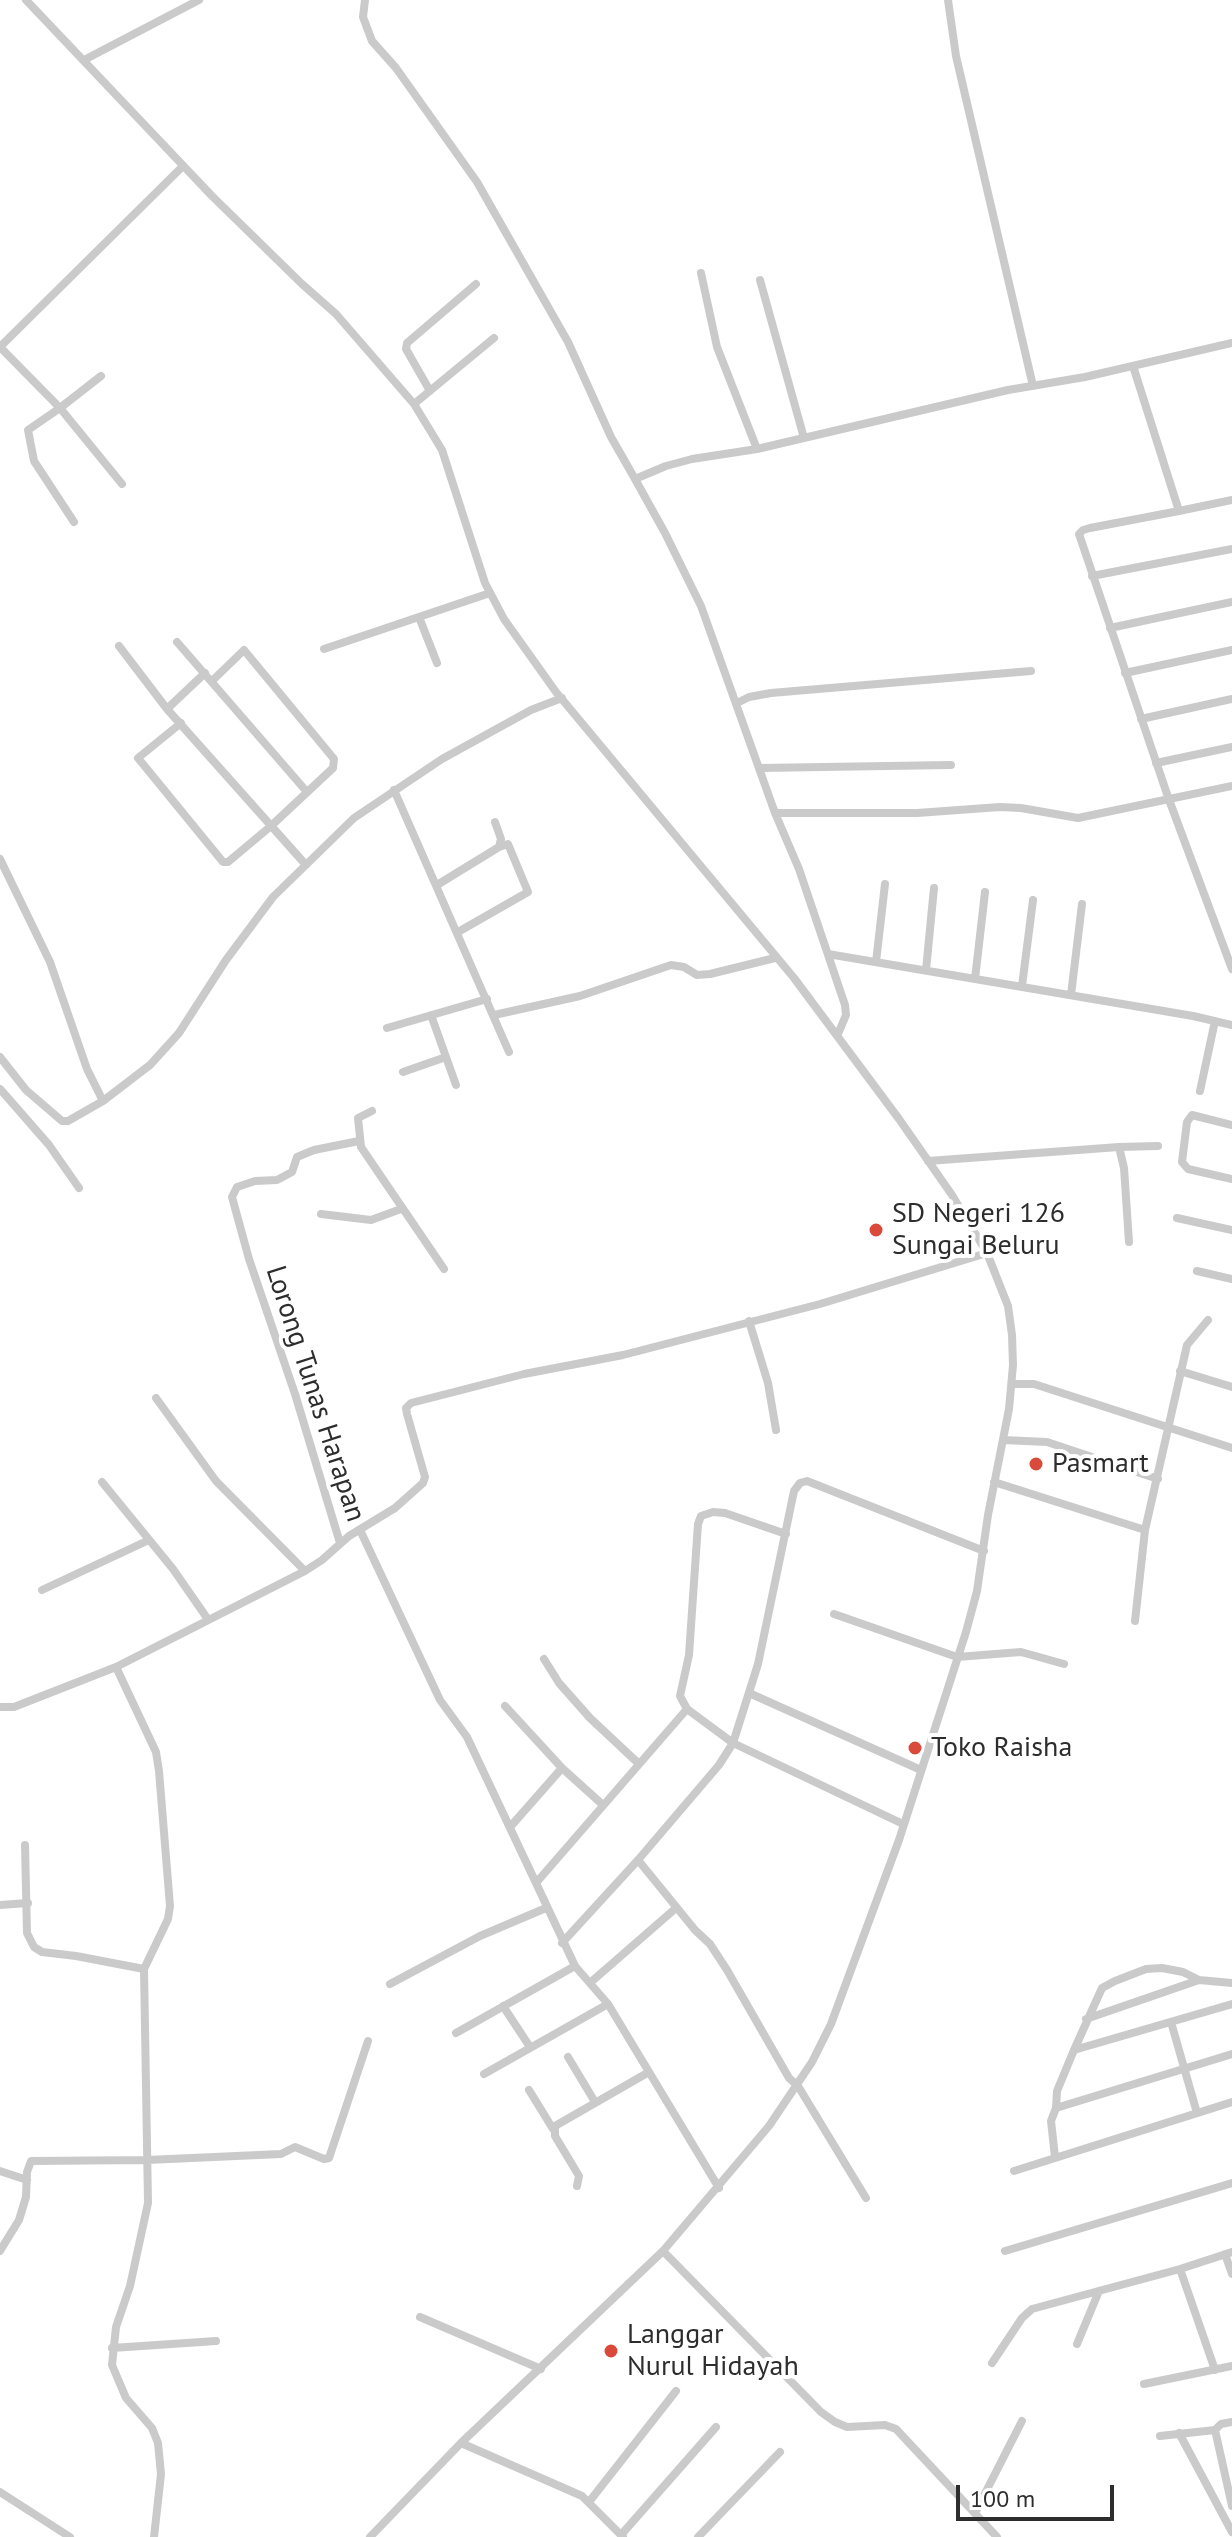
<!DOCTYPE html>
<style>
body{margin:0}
#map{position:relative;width:1232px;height:2537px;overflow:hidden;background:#fff;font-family:"PT Sans",sans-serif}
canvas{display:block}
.scale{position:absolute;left:956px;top:2485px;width:158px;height:36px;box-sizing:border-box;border:4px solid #2d2d2d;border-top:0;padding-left:10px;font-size:24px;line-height:28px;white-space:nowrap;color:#2d2d2d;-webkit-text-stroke:6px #fff;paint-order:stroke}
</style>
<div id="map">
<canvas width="1232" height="2537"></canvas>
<div class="scale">100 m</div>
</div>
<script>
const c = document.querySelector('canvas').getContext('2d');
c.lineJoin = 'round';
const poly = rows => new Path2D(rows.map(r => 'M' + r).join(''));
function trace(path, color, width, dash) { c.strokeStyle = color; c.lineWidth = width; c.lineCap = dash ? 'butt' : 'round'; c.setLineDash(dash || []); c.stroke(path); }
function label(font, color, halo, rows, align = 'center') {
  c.font = font + ' "PT Sans",sans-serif'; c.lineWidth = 8; c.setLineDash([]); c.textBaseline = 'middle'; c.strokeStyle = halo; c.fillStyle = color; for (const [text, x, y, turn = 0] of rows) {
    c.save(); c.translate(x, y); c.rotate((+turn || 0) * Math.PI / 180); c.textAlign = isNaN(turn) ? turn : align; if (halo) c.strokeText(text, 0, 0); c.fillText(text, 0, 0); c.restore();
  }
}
trace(poly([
 [26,0,212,196,302,284,336,314,414,404,442,450,485,583,504,619,556,692,794,978,899,1119,952,1195,987,1253,1008,1306,1012,1335,1013,1365,1009,1409,988,1515,977,1591,966,1632,899,1840,831,2024,812,2062,769,2126,663,2251,461,2443,370,2537],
 [365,0,363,17,372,41,396,68,477,182,568,342,611,437,635,479],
 [948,0,956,56,1033,386],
 [84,60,199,0],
 [701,273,717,347,757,449],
 [760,280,804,438],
 [0,347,183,166],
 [0,347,60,408,101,376],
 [1133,366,1179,511,1090,528,1083,530,1079,534,1168,797,1232,969],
 [430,391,406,349,407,343,476,284],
 [414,404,494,338],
 [1179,511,1232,500],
 [74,522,34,461,28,430,60,408,122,484],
 [1092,576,1232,549],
 [419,617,437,663],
 [1110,628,1232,602],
 [177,642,307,792],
 [119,646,167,709,306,865],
 [324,649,490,593],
 [1125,673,1232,650],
 [737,703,749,697,771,693,1031,671],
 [167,709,205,673],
 [1141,719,1232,699],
 [181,723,138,758,223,862,228,862,271,826,333,768,334,759,244,650,212,681],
 [1156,763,1232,747],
 [760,768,951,765],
 [394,790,509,1052],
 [775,813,917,813,1000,807,1021,808,1078,818,1232,786],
 [0,859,50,962,87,1069,103,1101],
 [437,885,499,847,501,839,495,822],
 [458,932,528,892,508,844,499,847],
 [828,954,1193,1016,1232,1025],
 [876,962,885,884],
 [926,970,934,888],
 [975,979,985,892],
 [1022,986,1033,900],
 [1071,995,1082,904],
 [431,1015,456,1085],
 [494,1015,580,996,671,965,684,967,697,975,710,974,775,958],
 [387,1028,487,999],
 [838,1034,846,1015,845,1005,799,869,775,813,701,606,665,533,635,479,666,466,692,459,757,449,1008,390,1085,377,1232,343],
 [0,1057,26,1090,62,1121,68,1121,103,1101,150,1065,179,1033,226,960,273,897,354,818,442,759,531,710,562,698],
 [403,1072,446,1057],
 [0,1089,49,1145,79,1188],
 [1200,1091,1215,1021],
 [372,1111,358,1118,361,1147,444,1269],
 [1232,1125,1192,1115,1187,1122,1182,1162,1188,1169,1232,1179],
 [1119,1147,1158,1146],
 [928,1161,1119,1147,1124,1168,1129,1242],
 [321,1214,371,1220,401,1209],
 [1177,1218,1232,1230],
 [1197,1271,1232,1279],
 [749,1321,768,1383,776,1430],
 [1180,1371,1232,1387],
 [1012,1384,1034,1384,1232,1448],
 [156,1398,216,1481,305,1571],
 [1003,1440,1047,1442,1158,1479],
 [102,1482,173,1569,207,1618],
 [994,1482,1145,1530],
 [360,1530,440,1700,467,1737,536,1883],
 [786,1534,725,1513,713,1512,701,1516,698,1524,689,1655,680,1696,687,1709,733,1743,903,1824],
 [340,1543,295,1394,249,1259,232,1197,237,1187,255,1181,277,1180,292,1172,297,1157,314,1150,359,1141],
 [42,1590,149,1540],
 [834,1614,957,1657,1021,1652,1064,1664],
 [1135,1621,1145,1530,1187,1345,1208,1320],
 [544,1659,559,1683,590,1718,638,1763],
 [116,1667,156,1752,159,1771,170,1906,168,1919,144,1969],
 [749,1693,921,1770],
 [505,1706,562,1768,603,1805],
 [0,1707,14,1707,116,1667,305,1571,322,1560,349,1536,395,1508,423,1483,425,1477,407,1414,406,1408,411,1403,524,1374,623,1355,820,1304,987,1253],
 [687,1709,536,1883,575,1966,608,2004,719,2188],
 [511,1826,562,1768],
 [25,1845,27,1933,34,1947,42,1952,76,1956,144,1969,148,2203,130,2286,116,2327,112,2365,126,2398,152,2428,158,2443,161,2474,154,2537],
 [638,1860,695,1930,710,1944,727,1970,789,2078,798,2086,866,2198],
 [0,1905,28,1903],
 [562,1943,638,1860,719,1765,733,1743,758,1664,794,1491,800,1483,807,1481,984,1551],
 [591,1982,676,1908],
 [390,1984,480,1936,546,1908],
 [503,2006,530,2047],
 [1086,2019,1199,1980],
 [1171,2022,1197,2113],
 [456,2033,575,1966],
 [1074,2050,1102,1988,1115,1981,1146,1969,1162,1968,1183,1972,1199,1980,1232,1983],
 [568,2057,595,2102],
 [484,2074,608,2004],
 [529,2090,553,2129],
 [1056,2108,1232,2054],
 [1055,2157,1051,2121,1056,2108,1057,2091,1074,2050,1232,2004],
 [0,2171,27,2180],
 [1014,2171,1232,2102],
 [577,2186,579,2176,555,2136,555,2126,649,2072],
 [0,2251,19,2220,26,2197,27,2172,31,2161,147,2160,281,2154,295,2147,324,2159,329,2158,368,2041],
 [663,2251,821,2412,835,2422,847,2427,885,2425,896,2429,997,2537],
 [1005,2251,1232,2183],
 [1225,2254,1232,2274],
 [1180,2269,1215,2370],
 [420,2317,541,2369],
 [1077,2344,1099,2291],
 [112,2348,216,2341],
 [992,2363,1022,2318,1032,2309,1180,2269,1232,2252],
 [1144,2384,1232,2366],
 [1232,2422,1221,2424,1215,2430,1232,2506],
 [1179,2433,1232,2532],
 [1160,2436,1215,2430],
 [461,2443,582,2496,623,2537],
 [0,2492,70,2537],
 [589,2502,676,2391],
 [975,2513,1022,2421],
 [621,2535,716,2427],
 [698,2537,780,2452]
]), '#cacaca', 8);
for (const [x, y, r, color] of [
 [876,1230,8,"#d94a3b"],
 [1036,1464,8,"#d94a3b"],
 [915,1748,8,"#d94a3b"],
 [611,2351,8,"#d94a3b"]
]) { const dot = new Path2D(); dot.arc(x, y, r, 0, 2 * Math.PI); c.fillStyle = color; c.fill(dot); trace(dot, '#fff', 3); }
label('28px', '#2d2d2d', '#fff', [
 ["SD Negeri 126",892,1214],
 ["Sungai Beluru",892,1246],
 ["Pasmart",1052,1464],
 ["Toko Raisha",931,1748],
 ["Langgar",627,2335],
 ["Nurul Hidayah",627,2367]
], 'left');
label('28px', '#2d2d2d', '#fff', [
 ["Lorong Tunas Harapan",315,1394,72]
]);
</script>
